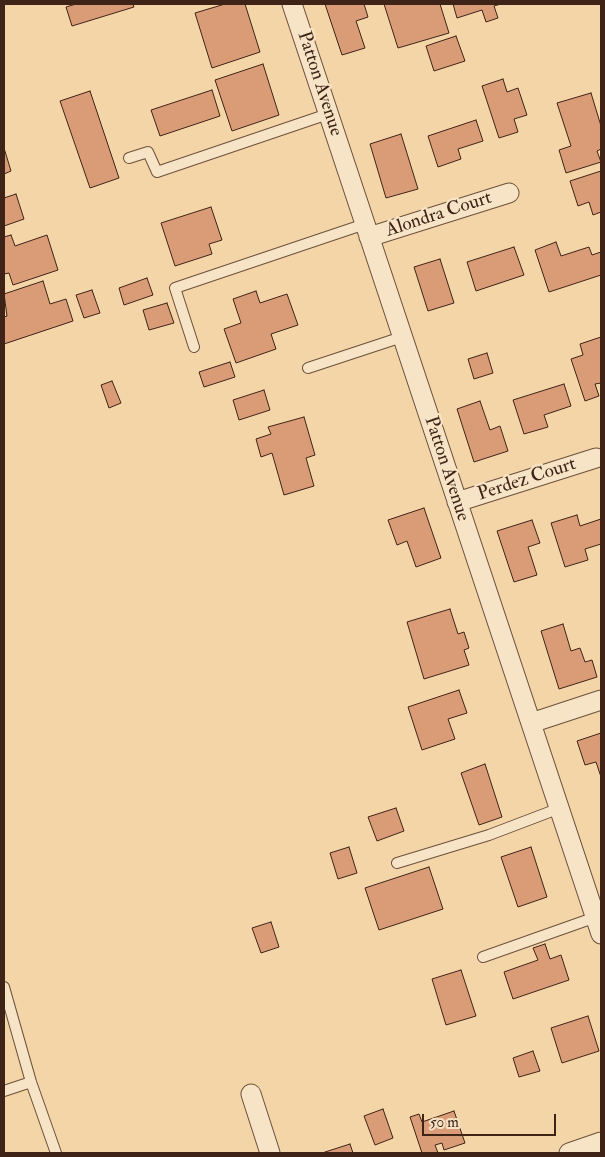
<!DOCTYPE html>
<style>
body{margin:0}
#map{position:relative;width:605px;height:1157px;overflow:hidden;background:#f3d5a7;font-family:"IM FELL Double Pica",serif}
canvas{display:block}
.frame{position:absolute;inset:0;border:5px solid #3f2317;pointer-events:none}
.scale{position:absolute;left:422px;top:1114px;width:134px;height:22px;box-sizing:border-box;border:2px solid #3f2317;border-top:0;padding-left:6px;font-size:15px;line-height:18px;white-space:nowrap;color:#3f2317;-webkit-text-stroke:4px #f7e4c6;paint-order:stroke}
</style>
<div id="map">
<canvas width="605" height="1157"></canvas>
<div class="frame"></div>
<div class="scale">50 m</div>
</div>
<script>
const c = document.querySelector('canvas').getContext('2d');
c.lineJoin = 'round';
function fill(path, color) { c.fillStyle = color; c.fill(path, 'evenodd'); }
const poly = rows => new Path2D(rows.map(r => 'M' + r).join(''));
function trace(path, color, width, dash) { c.strokeStyle = color; c.lineWidth = width; c.lineCap = dash ? 'butt' : 'round'; c.setLineDash(dash || []); c.stroke(path); }
function label(font, color, halo, rows, align = 'center') {
  c.font = font + ' "IM FELL Double Pica",serif'; c.lineWidth = 4.5; c.setLineDash([]); c.textBaseline = 'middle'; c.strokeStyle = halo; c.fillStyle = color; for (const [text, x, y, turn = 0] of rows) {
    c.save(); c.translate(x, y); c.rotate((+turn || 0) * Math.PI / 180); c.textAlign = isNaN(turn) ? turn : align; if (halo) c.strokeText(text, 0, 0); c.fillText(text, 0, 0); c.restore();
  }
}
const building = poly([
 [76,4,133,4,134,7,72,26,66,7,76,4],
 [225,4,245,4,260,52,212,68,195,13,225,4],
 [325,4,364,4,368,17,356,21,365,48,342,55,325,4],
 [384,4,440,4,449,33,398,48,384,4],
 [453,4,501,4,494,6,498,18,486,22,482,10,457,18,453,4],
 [456,36,465,61,434,71,426,46,456,36],
 [263,64,279,115,232,131,215,80,263,64],
 [503,79,507,92,518,88,527,115,514,119,518,132,499,138,482,86,503,79],
 [212,90,220,116,160,136,151,110,212,90],
 [90,91,119,178,90,188,60,101,90,91],
 [591,93,601,126,601,149,597,151,601,162,566,173,559,150,571,146,557,103,591,93],
 [476,120,483,141,458,149,461,159,438,167,428,136,476,120],
 [401,134,418,189,386,198,370,144,401,134],
 [4,148,11,171,4,174,4,148],
 [601,171,601,212,593,215,589,202,578,206,570,181,601,171],
 [16,194,24,219,4,226,4,195,4,198,16,194],
 [211,207,222,240,209,244,212,254,175,266,161,223,211,207],
 [11,235,15,246,47,235,58,270,13,285,9,273,4,274,4,237,11,235],
 [556,242,561,256,589,247,592,255,601,252,601,275,549,292,535,250,556,242],
 [514,247,524,275,476,291,467,262,514,247],
 [440,259,454,303,428,311,414,267,440,259],
 [147,278,153,295,124,305,119,288,147,278],
 [43,281,50,304,66,299,73,321,4,344,4,317,7,316,4,294,43,281],
 [92,290,100,313,84,318,76,295,92,290],
 [256,291,260,303,287,294,298,325,271,334,276,349,236,363,224,329,241,323,233,299,256,291],
 [167,303,174,323,149,330,143,310,167,303],
 [601,337,601,383,595,384,599,396,585,401,571,359,583,355,580,344,601,337],
 [487,353,493,373,474,379,468,359,487,353],
 [230,362,235,377,204,387,199,372,230,362],
 [112,381,121,403,109,408,101,385,112,381],
 [564,384,571,406,544,415,548,427,524,434,513,400,564,384],
 [264,390,270,410,239,420,233,400,264,390],
 [480,401,490,430,500,426,508,451,474,462,457,409,480,401],
 [304,417,315,455,306,458,314,486,284,495,272,453,261,457,256,439,271,434,268,427,304,417],
 [424,508,441,558,416,567,407,541,397,545,388,520,424,508],
 [577,515,580,526,601,519,601,544,585,549,588,560,565,567,551,523,577,515],
 [532,520,540,543,528,547,537,575,514,582,497,531,532,520],
 [450,609,458,634,464,632,469,648,464,650,469,665,424,679,407,622,450,609],
 [563,624,571,651,580,648,585,662,592,660,597,677,559,689,541,631,563,624],
 [459,690,467,713,448,719,455,739,422,750,408,707,459,690],
 [601,733,601,777,596,762,585,765,577,741,601,733],
 [485,764,502,817,479,825,461,773,485,764],
 [396,808,404,831,377,841,368,817,396,808],
 [349,847,357,873,338,879,330,853,349,847],
 [531,847,547,897,518,907,501,857,531,847],
 [429,867,443,909,379,930,365,888,429,867],
 [271,922,279,947,261,953,252,928,271,922],
 [545,944,550,959,561,955,569,980,513,999,504,972,538,960,533,948,545,944],
 [461,970,476,1016,446,1025,432,979,461,970],
 [588,1016,599,1051,562,1063,551,1028,588,1016],
 [533,1051,540,1071,519,1077,513,1058,533,1051],
 [383,1109,393,1138,375,1145,364,1116,383,1109],
 [454,1111,465,1143,444,1150,442,1143,435,1145,438,1153,422,1153,410,1117,419,1114,422,1122,454,1111],
 [350,1144,353,1153,322,1153,350,1144]
]);
fill(building, '#da9c77');
trace(building, '#3f2317', 1);
const lane = poly([
 [129,158,148,152,157,172,328,114],
 [194,347,175,288,365,224],
 [308,368,402,337],
 [397,863,489,835,560,808],
 [483,957,596,917],
 [4,987,31,1082,56,1153],
 [4,1091,31,1082]
]);
const street = poly([
 [292,4,601,934],
 [369,237,509,193],
 [457,502,596,458],
 [531,723,601,700],
 [251,1094,270,1153],
 [569,1153,601,1142]
]);
trace(lane, '#6c503b', 12);
trace(street, '#6c503b', 21);
trace(lane, '#f7e4c6', 10);
trace(street, '#f7e4c6', 19);
label('19px', '#3f2317', '#f7e4c6', [
 ["Patton Avenue",319,84,72],
 ["Alondra Court",439,215,-18],
 ["Patton Avenue",446,469,72],
 ["Perdez Court",527,480,-18]
]);
</script>
